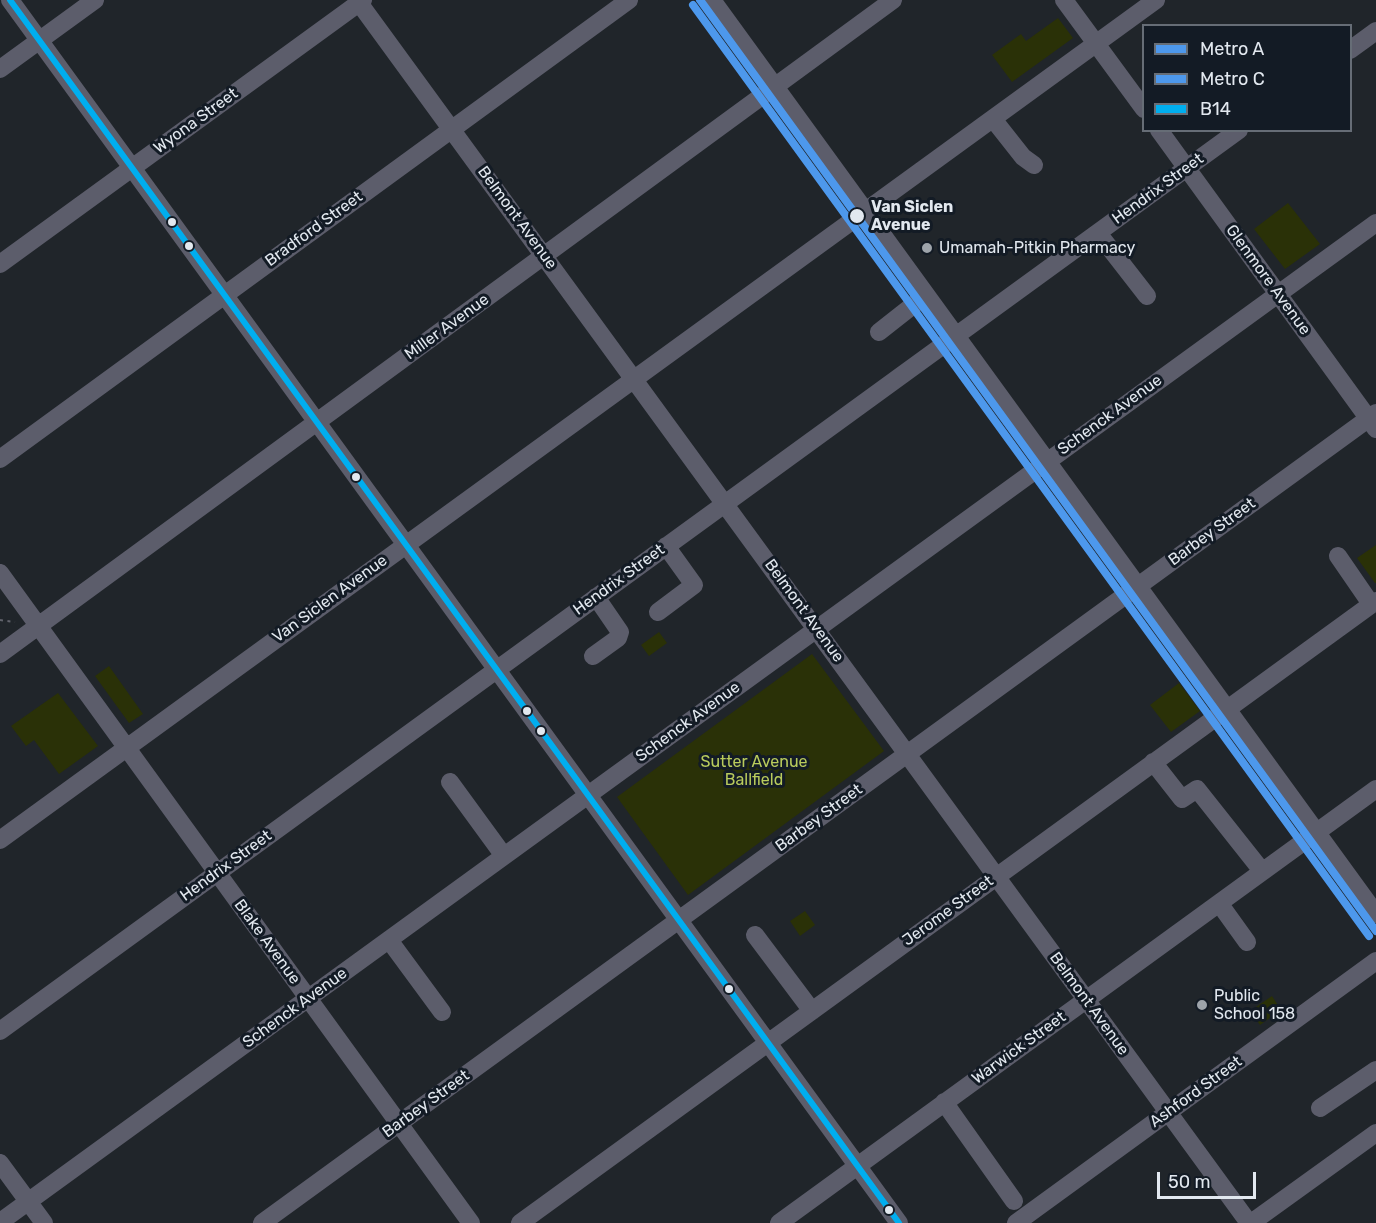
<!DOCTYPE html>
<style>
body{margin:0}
#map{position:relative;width:1376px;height:1223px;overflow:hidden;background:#20252a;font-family:Rubik,sans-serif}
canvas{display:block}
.legend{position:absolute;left:1142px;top:24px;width:210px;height:108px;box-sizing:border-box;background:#131b25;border:2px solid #666d76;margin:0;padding:8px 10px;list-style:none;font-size:18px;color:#e2e8ef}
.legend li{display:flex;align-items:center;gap:12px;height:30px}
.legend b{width:30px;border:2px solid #666d76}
.scale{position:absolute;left:1157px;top:1172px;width:99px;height:27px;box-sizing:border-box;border:3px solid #e2e8ef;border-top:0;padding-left:8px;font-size:18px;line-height:21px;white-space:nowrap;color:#e2e8ef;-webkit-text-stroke:4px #131b25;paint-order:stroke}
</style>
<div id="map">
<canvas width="1376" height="1223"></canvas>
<ul class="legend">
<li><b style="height:8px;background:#4d98ec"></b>Metro A</li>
<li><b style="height:8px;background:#4d98ec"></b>Metro C</li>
<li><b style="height:8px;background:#00aeef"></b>B14</li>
</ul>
<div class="scale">50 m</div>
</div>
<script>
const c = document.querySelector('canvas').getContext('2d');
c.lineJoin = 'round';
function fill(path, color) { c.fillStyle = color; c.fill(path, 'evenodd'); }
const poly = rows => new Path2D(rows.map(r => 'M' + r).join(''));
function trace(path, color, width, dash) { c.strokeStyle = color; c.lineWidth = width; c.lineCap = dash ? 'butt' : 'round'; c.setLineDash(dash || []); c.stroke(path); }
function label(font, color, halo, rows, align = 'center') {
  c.font = font + ' Rubik,sans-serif'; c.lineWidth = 6; c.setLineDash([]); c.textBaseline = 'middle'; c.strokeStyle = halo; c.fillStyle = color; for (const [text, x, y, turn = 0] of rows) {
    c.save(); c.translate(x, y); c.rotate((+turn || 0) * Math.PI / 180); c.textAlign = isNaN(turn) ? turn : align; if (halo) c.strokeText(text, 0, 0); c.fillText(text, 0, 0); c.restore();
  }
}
fill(poly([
 [1058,18,1073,38,1012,82,992,55,1021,34,1026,41],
 [1288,203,1320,244,1285,269,1254,229],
 [1376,545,1376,583,1375,583,1357,558],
 [659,632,667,643,649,656,641,645],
 [812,654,884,751,688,895,617,797],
 [109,666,143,714,129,723,95,676],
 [1179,683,1200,711,1171,732,1150,705],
 [58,693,98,746,59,774,34,740,26,746,11,726],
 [805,911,815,925,800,936,790,921],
 [1272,996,1281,1010,1260,1025,1250,1011]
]), '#2a3107');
trace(poly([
 [0,620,15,622]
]), '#61636c', 2, [3, 4.5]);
trace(poly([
 [10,0,899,1223],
 [357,0,1249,1223],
 [712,0,1376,914],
 [1064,0,1144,109],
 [1350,50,1376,31],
 [0,69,95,0],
 [993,119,1023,157,1034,165],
 [1159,130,1376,429],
 [1098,233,1147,296],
 [0,264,363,0],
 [879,332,926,295],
 [0,459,629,0],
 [1338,556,1371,604],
 [0,573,471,1223],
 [658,612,694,585,666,546],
 [0,654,893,0],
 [593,656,618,638,620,632,596,597],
 [1153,762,1182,799,1197,789,1262,871],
 [450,782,504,856],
 [0,840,1156,0],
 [1219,903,1247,942],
 [755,935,812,1011],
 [389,940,442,1012],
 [0,1031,1239,130],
 [944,1102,1014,1201],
 [1320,1108,1376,1070],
 [0,1163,44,1223],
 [0,1222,1376,223],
 [262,1223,1376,413],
 [520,1223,1376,601],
 [779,1223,1376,789],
 [1016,1223,1376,961],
 [1251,1223,1376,1133]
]), '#5c5d6b', 18);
trace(poly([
 [10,0,899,1223]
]), '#00aeef', 6);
trace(poly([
 [700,0,1376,931]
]), '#4d98ec', 8);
trace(poly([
 [693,5,1369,936]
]), '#4d98ec', 8);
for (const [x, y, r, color] of [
 [857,216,8,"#e2e8ef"],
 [172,222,5,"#e2e8ef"],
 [189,246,5,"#e2e8ef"],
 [927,248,6,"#9ea4aa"],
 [356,477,5,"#e2e8ef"],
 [527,711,5,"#e2e8ef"],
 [541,731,5,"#e2e8ef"],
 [729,989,5,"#e2e8ef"],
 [1202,1005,6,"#9ea4aa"],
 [889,1210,5,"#e2e8ef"]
]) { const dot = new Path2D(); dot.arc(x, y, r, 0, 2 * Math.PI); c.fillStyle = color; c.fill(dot); trace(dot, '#131b25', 2); }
label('16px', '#e2e8ef', '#131b25', [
 ["Wyona Street",196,121,-36],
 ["Hendrix Street",1158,189,-36],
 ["Belmont Avenue",517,218,54],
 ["Bradford Street",314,229,-36],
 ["Glenmore Avenue",1268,280,54],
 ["Miller Avenue",447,327,-36],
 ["Schenck Avenue",1110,415,-36],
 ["Barbey Street",1212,532,-36],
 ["Hendrix Street",619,580,-36],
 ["Van Siclen Avenue",330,599,-36],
 ["Belmont Avenue",804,611,54],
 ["Schenck Avenue",688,722,-36],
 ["Barbey Street",819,818,-36],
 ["Hendrix Street",226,866,-36],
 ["Jerome Street",948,911,-36],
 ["Blake Avenue",267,942,54],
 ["Belmont Avenue",1089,1004,54],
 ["Schenck Avenue",295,1008,-36],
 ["Warwick Street",1019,1048,-36],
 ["Ashford Street",1196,1092,-36],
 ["Barbey Street",426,1104,-36]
]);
label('bold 16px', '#e2e8ef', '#131b25', [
 ["Van Siclen",871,207],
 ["Avenue",871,225]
], 'left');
label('16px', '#e2e8ef', '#131b25', [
 ["Umamah-Pitkin Pharmacy",939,248],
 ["Public",1214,996],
 ["School 158",1214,1014]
], 'left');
label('16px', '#b9cb5c', '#131b25', [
 ["Sutter Avenue",754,762],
 ["Ballfield",754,780]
]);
</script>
